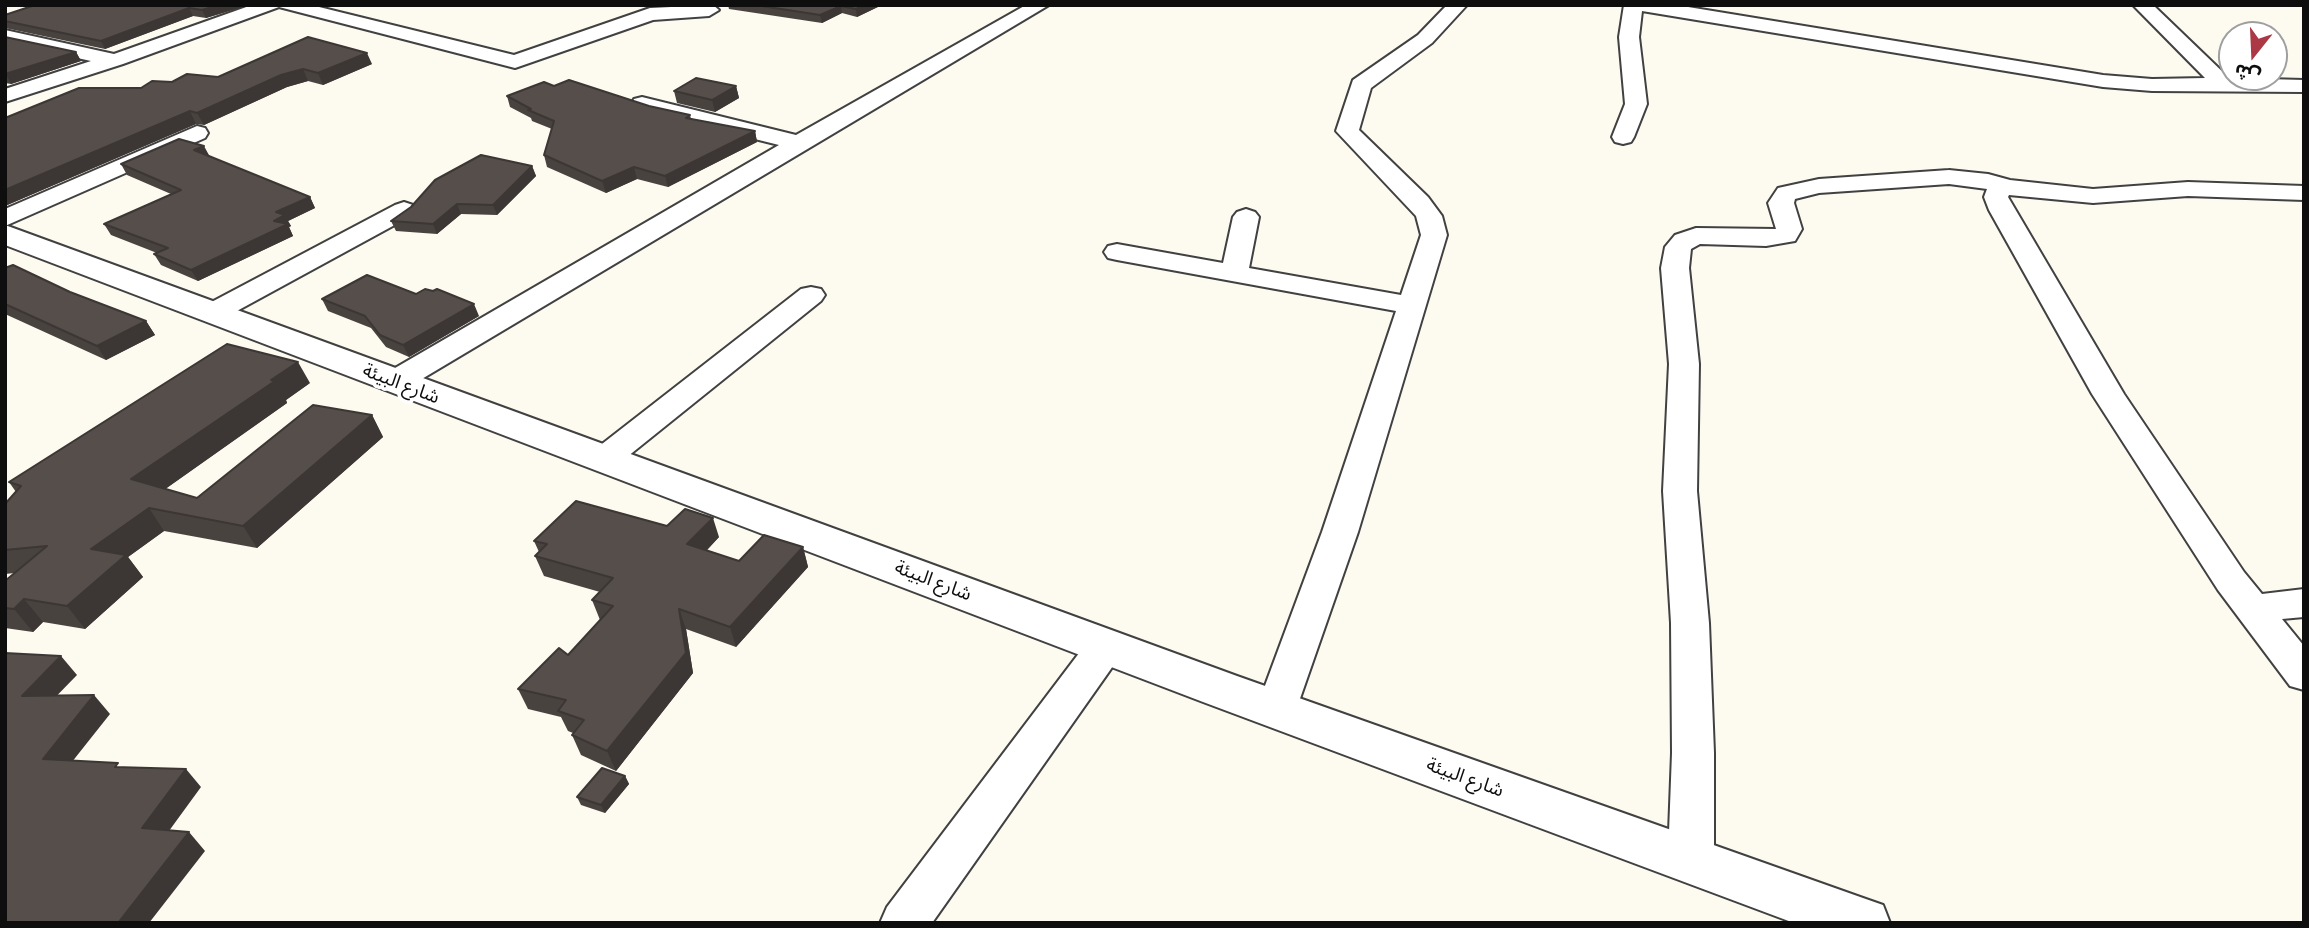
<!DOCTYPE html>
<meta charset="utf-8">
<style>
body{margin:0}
#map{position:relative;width:2309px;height:928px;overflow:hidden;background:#fdfaf0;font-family:"PT Serif","Noto Sans Arabic",serif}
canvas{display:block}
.frame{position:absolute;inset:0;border:7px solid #0e0e0e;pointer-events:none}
.north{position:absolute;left:2218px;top:21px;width:70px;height:70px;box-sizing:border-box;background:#fff;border:2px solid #9f9f9f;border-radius:50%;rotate:198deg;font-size:19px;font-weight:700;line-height:28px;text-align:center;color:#0e0e0e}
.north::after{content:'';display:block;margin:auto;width:24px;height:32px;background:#ac3745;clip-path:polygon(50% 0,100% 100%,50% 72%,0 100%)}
</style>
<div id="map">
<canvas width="2309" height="928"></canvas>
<div class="frame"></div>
<div class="north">ش</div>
</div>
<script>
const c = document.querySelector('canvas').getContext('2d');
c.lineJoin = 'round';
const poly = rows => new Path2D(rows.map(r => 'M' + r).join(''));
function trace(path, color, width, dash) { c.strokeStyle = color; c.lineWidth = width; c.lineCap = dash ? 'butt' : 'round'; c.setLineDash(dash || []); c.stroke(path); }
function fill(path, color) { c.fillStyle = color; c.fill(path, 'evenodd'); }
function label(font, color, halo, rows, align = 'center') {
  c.font = font + ' "PT Serif","Noto Sans Arabic",serif'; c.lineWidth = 7; c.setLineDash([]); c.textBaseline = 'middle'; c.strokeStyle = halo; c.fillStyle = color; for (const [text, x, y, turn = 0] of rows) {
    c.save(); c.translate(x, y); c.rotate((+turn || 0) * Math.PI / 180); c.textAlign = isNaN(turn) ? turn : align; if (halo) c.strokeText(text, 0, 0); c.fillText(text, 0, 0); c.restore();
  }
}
const minor = poly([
 [252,5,311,5,514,55,650,8,713,5,719,10,709,16,653,20,515,68,279,7,123,64,5,102,5,89,91,61,5,42,5,30,114,54,252,5],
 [1026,5,1049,5,405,389,394,391,383,389,379,382,383,375,779,145,634,109,631,104,634,99,642,97,796,135,1026,5],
 [1447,5,1467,5,1432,43,1371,88,1359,130,1428,197,1442,216,1447,235,1358,532,1296,710,1290,721,1276,726,1262,721,1256,710,1322,532,1396,311,1117,260,1108,258,1104,252,1108,246,1117,244,1223,263,1233,217,1237,212,1246,209,1255,212,1259,217,1249,268,1401,295,1421,235,1416,216,1336,131,1353,80,1418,35,1447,5],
 [1624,5,1676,5,2103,75,2152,79,2205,78,2133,5,2153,5,2229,78,2304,80,2304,92,2152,91,2103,87,1642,11,1639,37,1647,104,1634,137,1631,142,1623,144,1615,142,1612,137,1625,104,1619,37,1624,5],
 [197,126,205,128,208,133,205,138,5,226,5,209,197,126],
 [1949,170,1988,174,2010,180,2093,189,2188,182,2304,186,2304,200,2188,196,2093,203,2009,195,2008,197,2124,394,2244,572,2262,594,2304,589,2304,617,2282,619,2304,646,2304,690,2290,686,2218,590,2092,394,1989,210,1984,197,1987,189,1949,184,1819,193,1795,199,1794,203,1802,229,1795,241,1766,246,1700,244,1691,249,1689,268,1699,364,1697,491,1709,623,1714,753,1714,859,1707,873,1691,879,1675,873,1668,859,1672,753,1671,623,1663,491,1669,364,1661,268,1665,247,1675,235,1696,228,1776,229,1768,203,1778,188,1819,179,1949,170],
 [404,202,413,205,417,210,413,215,224,318,214,321,204,318,200,312,204,306,395,205,404,202],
 [811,287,821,289,825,295,821,301,617,465,605,469,593,465,588,458,593,451,801,289,811,287],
 [1106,631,1120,636,1125,646,1120,656,932,923,880,923,887,907,1092,636,1106,631]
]);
const tertiary = poly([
 [5,225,1237,676,1863,898,1883,905,1890,923,1794,923,1203,702,5,245,5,225]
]);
trace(minor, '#414141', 4);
trace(tertiary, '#414141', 4);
fill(minor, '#fff');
fill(tertiary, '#fff');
fill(poly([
 [35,5,249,5,206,18,193,16,105,49,5,28,5,15],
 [728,5,882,5,857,17,842,13,822,23,729,9],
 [5,37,76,52,81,61,11,84,5,83],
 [308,37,372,64,323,85,308,81,287,87,204,125,196,124,5,206,5,118,141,88,172,82,218,77],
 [554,86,690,115,691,119,755,131,757,142,668,187,637,179,606,193,547,167,544,155,552,129,532,121,531,118,510,107,507,96],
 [736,86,739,98,715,112,677,103,674,91],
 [209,157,310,197,315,208,288,221,291,226,289,227,293,236,198,281,161,265,154,254,157,253,111,235,104,224,171,194,127,175,121,164],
 [532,166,536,176,497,215,461,214,437,234,396,231,391,221],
 [5,268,146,321,155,335,106,360,5,314],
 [322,299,479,316,409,357,386,347,371,328,328,311],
 [310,383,286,400,287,403,165,489,197,498,372,415,383,437,257,548,164,531,128,557,143,577,85,629,43,622,33,632,5,628,5,581,15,573,5,574,5,504,16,492,9,482],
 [667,526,719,537,707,550,739,561,803,547,808,567,736,647,686,629,693,673,616,771,581,755,572,735,573,733,568,731,561,717,528,709,518,689,568,655,600,620,592,600,600,592,544,576,535,556,539,552,534,541],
 [625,776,629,784,605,813,581,805,577,797]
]), '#494340');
fill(poly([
 [219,5,249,5,206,18,202,10],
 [864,5,882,5,857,17,856,9],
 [841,6,842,13,822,23,820,15],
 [189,8,193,16,105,49,101,41],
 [76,52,81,61,11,84,6,74],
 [367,53,372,64,323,85,318,73],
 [303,69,308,81,287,87,204,125,197,113,281,75],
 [736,86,739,98,715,112,712,100],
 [190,111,196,124,5,206,5,190],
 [755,131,757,142,668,187,665,176],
 [204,146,210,157,194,150],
 [532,166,536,176,497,215,493,205],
 [634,167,637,179,606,193,602,181],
 [310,197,315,208,288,221,291,226,289,227,293,236,198,281,191,270,274,221,276,212],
 [457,204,461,214,437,234,433,224],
 [474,304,479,316,409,357,403,345],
 [146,321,155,335,106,360,97,346],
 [298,362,310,383,286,400,287,403,147,502,131,479,271,380],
 [372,415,383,437,257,548,243,526],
 [149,508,164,531,128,557,143,577,85,629,67,606,91,549],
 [713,518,719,537,694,564,687,544],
 [803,547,808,567,736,647,730,627],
 [24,599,43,622,33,632,14,609],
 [679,609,686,629,693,673,616,771,607,751],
 [61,656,77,675,38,715,22,696],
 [94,695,110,714,60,777,43,759],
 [186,769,201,787,158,846,142,828],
 [625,776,629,784,605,813,601,805],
 [189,832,205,851,149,923,118,923]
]), '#3c3734');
const building = poly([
 [35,5,219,5,202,10,189,8,101,41,5,21,5,15,35,5],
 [755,5,864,5,856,9,841,6,820,15,755,5],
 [5,37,76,52,5,74,5,37],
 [308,37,367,53,318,73,303,69,281,75,197,113,190,111,5,190,5,118,79,88,141,88,152,81,172,82,187,74,218,77,308,37],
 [696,78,736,86,712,100,674,91,696,78],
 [569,80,649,106,690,115,686,118,755,131,665,176,634,167,602,181,544,155,554,121,528,110,531,109,507,96,544,82,554,86,569,80],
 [179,139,204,146,194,150,310,197,276,212,285,215,274,221,288,224,191,270,154,254,168,248,104,224,181,190,121,164,179,139],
 [481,155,532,166,493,205,457,204,433,224,391,221,411,207,435,180,481,155],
 [13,265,70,292,146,321,97,346,5,304,5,268,13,265],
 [367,275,416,294,425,289,433,291,437,289,474,304,403,345,380,335,365,316,322,299,367,275],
 [227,344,298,362,271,380,275,381,131,479,197,498,313,405,372,415,243,526,149,508,91,549,126,555,67,606,24,599,14,609,5,608,5,581,47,546,5,550,5,504,21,486,9,482,227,344],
 [576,501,667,526,685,509,713,518,687,544,739,561,764,535,803,547,730,627,679,609,686,653,607,751,572,735,584,720,558,711,566,700,518,689,559,648,568,655,613,606,592,600,613,578,535,556,547,544,534,541,576,501],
 [5,653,61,656,22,696,94,695,43,759,118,763,115,767,186,769,142,828,189,832,118,923,5,923,5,653],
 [602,768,625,776,601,805,577,797,602,768]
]);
fill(building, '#554e4b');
trace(building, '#3c3734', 2);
label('19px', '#0e0e0e', '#fff', [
 ["شارع البيئة",401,384,21],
 ["شارع البيئة",933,581,21],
 ["شارع البيئة",1465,778,20]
]);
</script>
